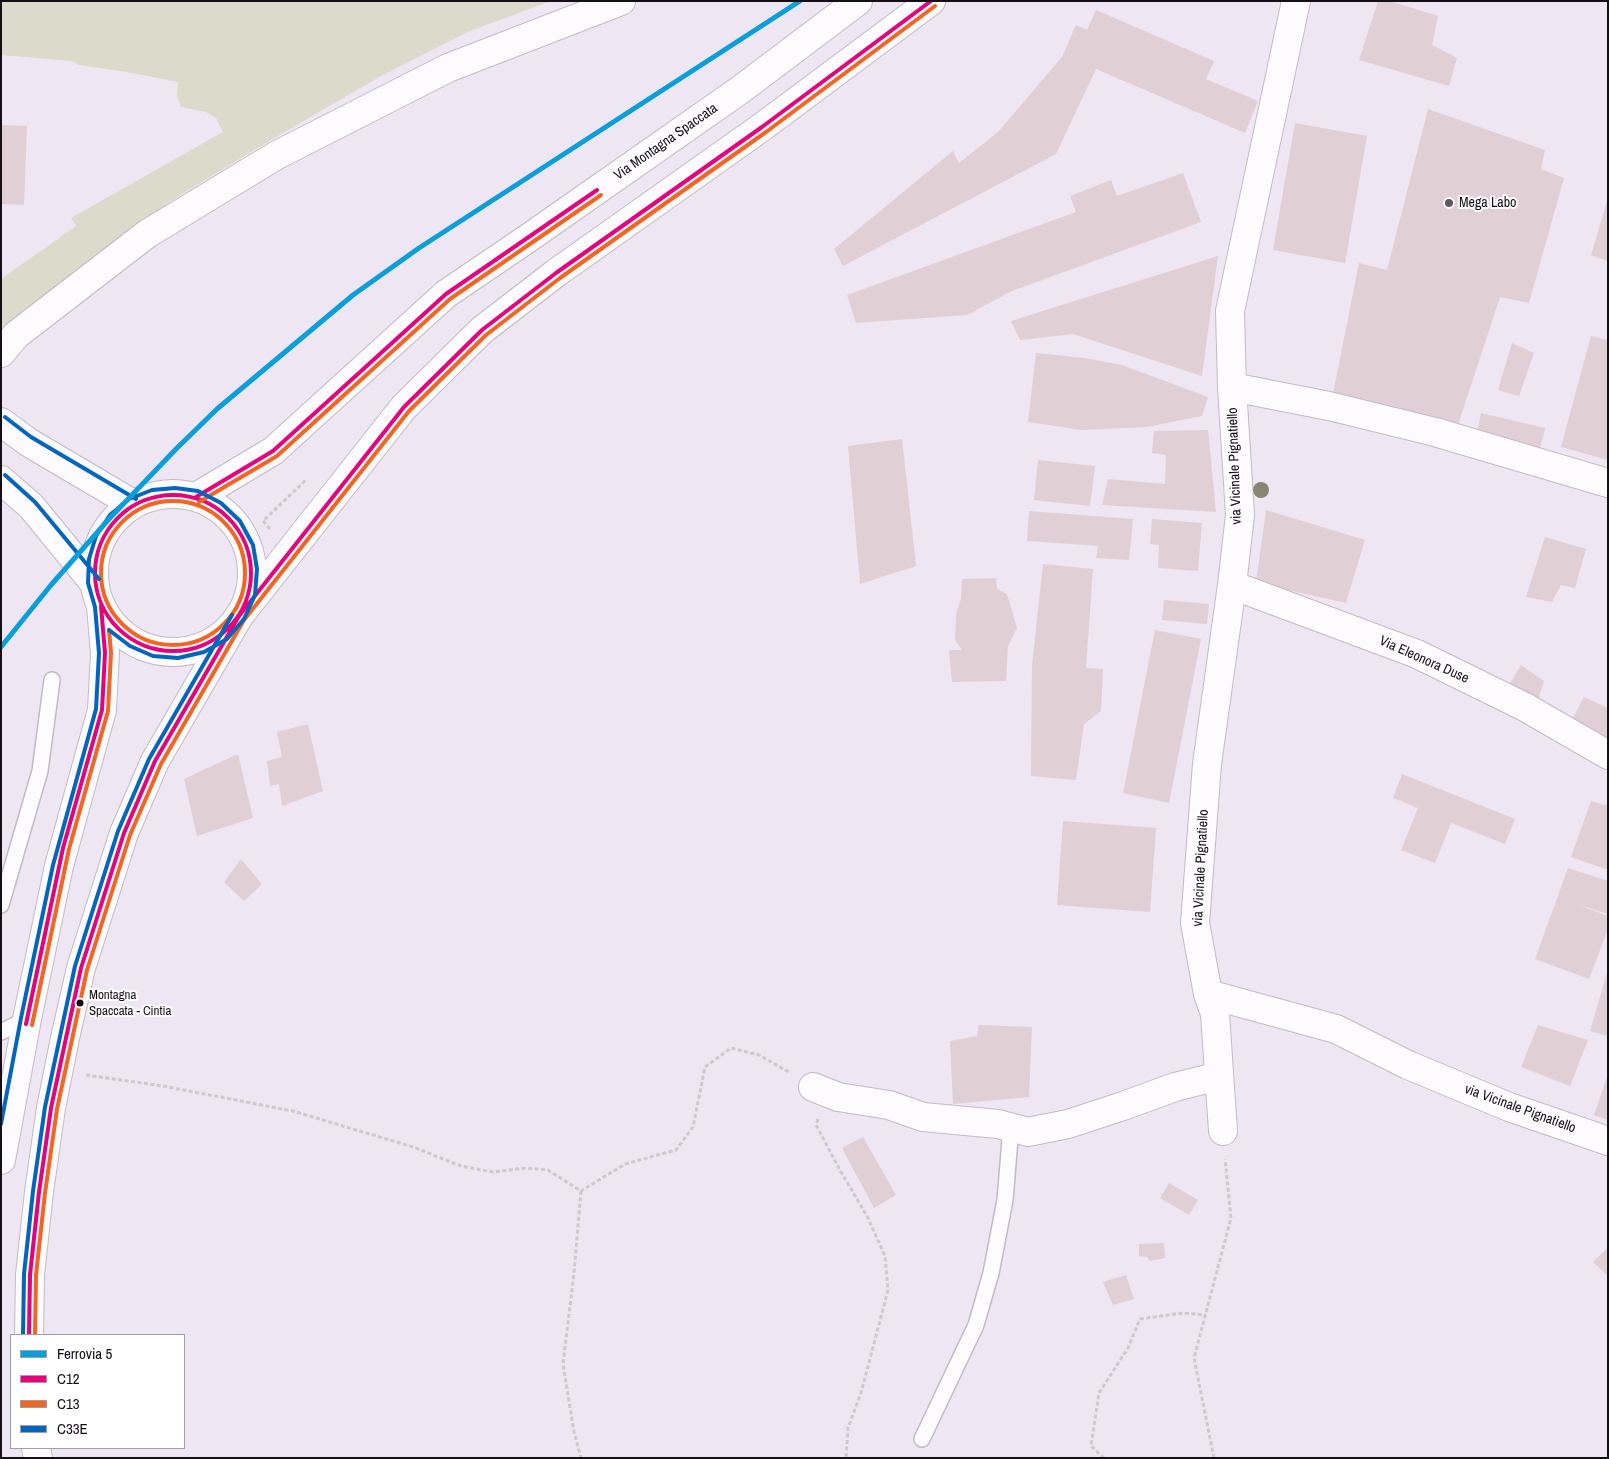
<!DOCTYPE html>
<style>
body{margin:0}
#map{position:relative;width:1609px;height:1459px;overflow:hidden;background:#efe6f3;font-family:"Archivo Narrow",sans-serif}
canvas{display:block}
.frame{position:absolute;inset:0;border:2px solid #140f17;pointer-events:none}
.legend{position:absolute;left:10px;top:1334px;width:175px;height:115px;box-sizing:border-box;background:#fff;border:1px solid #a19fa2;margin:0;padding:6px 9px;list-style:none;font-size:15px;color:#140f17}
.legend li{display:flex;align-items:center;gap:10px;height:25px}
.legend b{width:25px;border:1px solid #a19fa2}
</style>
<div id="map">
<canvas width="1609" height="1459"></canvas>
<div class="frame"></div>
<ul class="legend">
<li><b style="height:6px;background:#0a9eda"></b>Ferrovia 5</li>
<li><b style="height:6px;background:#e5007d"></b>C12</li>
<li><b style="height:6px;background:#f26522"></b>C13</li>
<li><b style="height:6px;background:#0065bd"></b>C33E</li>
</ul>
</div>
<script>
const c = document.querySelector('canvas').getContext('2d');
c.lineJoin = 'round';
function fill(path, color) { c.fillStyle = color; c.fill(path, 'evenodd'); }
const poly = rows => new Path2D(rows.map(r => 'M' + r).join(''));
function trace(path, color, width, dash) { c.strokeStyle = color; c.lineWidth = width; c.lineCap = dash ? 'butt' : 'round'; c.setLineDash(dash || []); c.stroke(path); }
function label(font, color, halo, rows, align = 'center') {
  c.font = font + ' "Archivo Narrow",sans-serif'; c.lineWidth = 4; c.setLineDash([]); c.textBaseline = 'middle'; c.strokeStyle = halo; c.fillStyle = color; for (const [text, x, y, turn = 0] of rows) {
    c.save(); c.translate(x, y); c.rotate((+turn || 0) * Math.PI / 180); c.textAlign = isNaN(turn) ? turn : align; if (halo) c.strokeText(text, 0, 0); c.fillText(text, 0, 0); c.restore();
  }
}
fill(poly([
 [1,1,551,1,470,31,381,76,259,147,171,201,81,269,1,340,1,279,76,226,71,218,223,132,216,118,206,112,181,107,177,95,178,82,127,72,79,65,71,61,1,55]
]), '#dcdaca');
fill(poly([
 [1378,1,1389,1,1438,16,1432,45,1457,58,1449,86,1359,60],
 [1096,10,1214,61,1206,79,1258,101,1245,133,1096,69,1056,154,843,266,834,249,953,151,959,163,998,132,1062,57,1076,25,1087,30],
 [1428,109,1545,150,1541,169,1564,178,1529,303,1500,297,1456,431,1332,399,1359,263,1387,270],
 [1295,123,1367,136,1345,263,1273,250],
 [1,125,27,126,24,205,1,204],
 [1183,173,1201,222,1012,291,967,315,856,323,847,295,1076,212,1070,196,1111,180,1117,196],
 [1607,201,1608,201,1608,261,1591,255],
 [1218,256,1202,376,1073,334,1020,340,1011,321],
 [1591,336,1608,340,1608,460,1561,447],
 [1512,343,1534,353,1519,396,1498,390],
 [1036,353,1085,358,1122,365,1208,397,1202,416,1147,427,1081,430,1028,422],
 [1481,413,1545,428,1540,449,1477,433],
 [1208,430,1216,512,1102,505,1108,479,1165,484,1166,455,1152,453,1154,431],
 [902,439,916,566,860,584,848,446],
 [1038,460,1095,466,1090,506,1034,500],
 [1266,510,1365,540,1346,603,1256,583],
 [1029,511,1133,519,1129,560,1096,558,1098,546,1027,541],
 [1152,519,1202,523,1198,571,1158,568,1159,545,1150,544],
 [1545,537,1586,549,1575,588,1561,585,1552,602,1526,597],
 [1043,564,1093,569,1086,668,1103,669,1101,711,1084,724,1076,780,1031,776,1032,665],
 [996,578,997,589,1007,594,1017,628,1008,646,1006,681,952,682,949,650,962,650,955,640,956,614,961,599,962,579],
 [1164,600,1209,604,1207,624,1162,620],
 [1155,630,1201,639,1169,803,1123,793],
 [1521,665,1544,681,1537,703,1508,687],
 [1584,697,1608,708,1608,742,1570,724],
 [308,724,323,791,282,806,279,784,270,786,267,761,282,757,277,732],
 [238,754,253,818,197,836,184,779],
 [1402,774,1515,819,1505,844,1451,823,1435,863,1401,850,1418,808,1393,798],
 [1591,801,1608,806,1608,870,1571,857],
 [1063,821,1156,828,1150,912,1057,905],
 [241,859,262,884,244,901,224,882],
 [1568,868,1608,881,1608,914,1576,904,1608,916,1608,929,1589,979,1535,959],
 [1607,973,1608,973,1608,1036,1590,1031],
 [979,1025,1032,1027,1029,1097,953,1104,950,1041,977,1036],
 [1538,1025,1588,1040,1570,1086,1521,1067],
 [1607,1077,1608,1078,1608,1120,1594,1115],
 [863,1137,896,1195,874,1208,842,1148],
 [1169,1183,1198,1200,1189,1215,1160,1198],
 [1164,1243,1165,1258,1150,1261,1147,1257,1139,1256,1139,1244],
 [1608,1247,1608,1276,1593,1262],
 [1126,1275,1134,1299,1113,1305,1103,1282]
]), '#e0cfd4');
const service = poly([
 [1,905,40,771,52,680],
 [1,1032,27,1019],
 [922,1439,976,1325,991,1273,1005,1200,1011,1127]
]);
const minor = poly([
 [1232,387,1329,406,1435,432,1608,483],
 [1232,585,1417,654,1525,707,1608,755],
 [1208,994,1336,1029,1408,1065,1509,1107,1608,1141],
 [813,1087,838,1097,889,1105,923,1117,998,1124,1028,1132,1068,1124,1123,1106,1175,1087,1219,1076],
 [1223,1131,1215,1014,1208,994,1195,923,1207,764,1232,585,1240,515,1232,387,1230,311,1296,1]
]);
const tertiary = poly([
 [1,1160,27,1019,59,866,102,710,105,653,101,606],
 [29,1335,30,1275,39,1192,51,1108,65,1038,81,968,124,833,155,761,239,616],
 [36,1448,38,1458]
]);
const secondary = poly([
 [1,422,28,442,133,504],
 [1,480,31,506,94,583],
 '94 573a79 79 0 1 1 158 0a79 79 0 1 1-158 0Z',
 [196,497,273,451,446,294,527,239,740,90,858,1],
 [239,616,404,407,482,330,556,273,762,127,931,1]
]);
const trunk = poly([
 [1,353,16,335,147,234,277,155,448,68,621,1]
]);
trace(service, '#c1bbc4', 18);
trace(minor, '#c1bbc4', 30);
trace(tertiary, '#c1bbc4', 30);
trace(secondary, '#c1bbc4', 30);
trace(trunk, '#c1bbc4', 30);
trace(poly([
 [270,529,263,521,307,479],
 [86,1075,163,1086,293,1111,413,1147,461,1166,493,1172,526,1168,548,1170,581,1191,625,1164,676,1150,693,1127,705,1067,731,1048,759,1055,789,1072],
 [818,1119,816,1125,841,1172,867,1216,885,1256,888,1290,861,1393,848,1428,846,1458],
 [581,1191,574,1273,563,1364,574,1432,581,1458],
 [1104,1458,1091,1446,1099,1393,1128,1348,1140,1319,1183,1313,1206,1315],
 [1214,1458,1194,1358,1231,1218,1225,1159]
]), '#cccacd', 3, [4, 2.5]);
trace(service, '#fdfbfd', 15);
trace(minor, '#fdfbfd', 28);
trace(tertiary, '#fdfbfd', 28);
trace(secondary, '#fdfbfd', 28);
trace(trunk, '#fdfbfd', 28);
trace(poly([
 '95 573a78 78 0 1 1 156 0a78 78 0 1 1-156 0Z',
 [196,497,273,451,446,294,597,190],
 [26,1024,63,848,102,710,105,653,101,606],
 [29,1335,30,1275,39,1192,51,1108,81,968,124,833,155,761,239,616,404,407,482,330,556,273,762,127,931,1]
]), '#e5007d', 4);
trace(poly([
 '101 573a72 72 0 1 1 144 0a72 72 0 1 1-144 0Z',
 [199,502,277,456,450,299,601,195],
 [32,1025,69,849,108,711,111,653,109,630],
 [35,1335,36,1275,45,1193,57,1109,87,970,130,835,161,764,244,620,409,411,486,335,560,278,766,132,935,6]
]), '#f26522', 4);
trace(poly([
 [5,417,31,437,136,499],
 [5,475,35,502,99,579],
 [1,1124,21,1018,53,865,96,709,99,653,95,607,88,583,89,559,96,536,110,515,129,499,152,490,175,488,198,491,221,503,240,521,253,545,257,569,255,595,244,619,227,639,204,652,178,658,153,656,130,646,109,630],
 [23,1335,24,1274,33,1191,45,1107,75,966,118,831,149,759,232,615]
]), '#0065bd', 4);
trace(poly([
 [1,647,51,585,109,519,177,448,217,409,353,295,419,248,800,1]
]), '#0a9eda', 5);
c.fillStyle = '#888673';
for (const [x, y] of [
 [1261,490]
]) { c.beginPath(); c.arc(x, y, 8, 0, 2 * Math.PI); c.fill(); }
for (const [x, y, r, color] of [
 [1449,203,5,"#615a64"],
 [80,1003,4.5,"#140f17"]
]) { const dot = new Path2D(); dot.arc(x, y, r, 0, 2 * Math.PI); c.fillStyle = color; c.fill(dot); trace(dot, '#fff', 2); }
label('13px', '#140f17', '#fff', [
 ["Montagna",89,996],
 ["Spaccata - Cintia",89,1012]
], 'left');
label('14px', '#140f17', '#fff', [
 ["Via Montagna Spaccata",666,142,-35],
 ["via Vicinale Pignatiello",1235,466,-92],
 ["Via Eleonora Duse",1424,660,24],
 ["via Vicinale Pignatiello",1201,868,-87],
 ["via Vicinale Pignatiello",1520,1109,20]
]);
label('14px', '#140f17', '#fff', [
 ["Mega Labo",1459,203]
], 'left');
</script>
